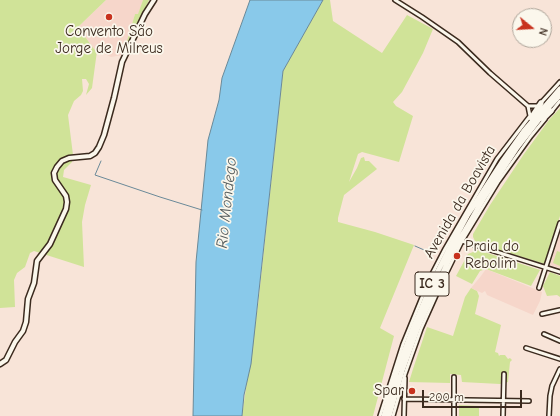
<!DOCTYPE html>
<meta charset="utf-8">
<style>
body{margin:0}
#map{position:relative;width:560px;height:416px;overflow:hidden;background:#f8e4d8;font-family:"Comic Neue",sans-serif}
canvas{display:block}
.north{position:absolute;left:512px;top:8px;width:40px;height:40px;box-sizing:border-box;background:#fbf7ec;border:1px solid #aea59a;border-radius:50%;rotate:108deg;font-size:11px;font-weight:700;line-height:16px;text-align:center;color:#3b2a1e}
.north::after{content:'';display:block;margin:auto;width:14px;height:18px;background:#c8321e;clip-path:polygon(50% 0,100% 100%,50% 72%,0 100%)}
.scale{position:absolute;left:422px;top:390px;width:100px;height:18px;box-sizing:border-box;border:2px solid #3b2a1e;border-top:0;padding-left:5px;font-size:12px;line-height:14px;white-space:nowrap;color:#3b2a1e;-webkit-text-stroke:3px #fbf7ec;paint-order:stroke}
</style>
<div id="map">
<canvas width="560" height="416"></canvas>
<div class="north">N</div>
<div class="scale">200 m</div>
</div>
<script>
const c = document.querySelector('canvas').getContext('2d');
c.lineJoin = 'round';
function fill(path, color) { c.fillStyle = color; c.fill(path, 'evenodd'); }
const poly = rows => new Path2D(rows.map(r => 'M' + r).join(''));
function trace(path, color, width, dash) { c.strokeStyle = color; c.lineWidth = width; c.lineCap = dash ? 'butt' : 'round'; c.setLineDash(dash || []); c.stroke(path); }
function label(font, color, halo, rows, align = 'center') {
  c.font = font + ' "Comic Neue",sans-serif'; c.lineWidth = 3.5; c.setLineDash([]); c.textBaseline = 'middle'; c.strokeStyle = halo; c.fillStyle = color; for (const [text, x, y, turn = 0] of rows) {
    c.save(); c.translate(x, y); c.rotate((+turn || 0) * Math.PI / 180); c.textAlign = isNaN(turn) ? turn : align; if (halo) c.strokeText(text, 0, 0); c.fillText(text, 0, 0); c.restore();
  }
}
fill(poly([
 [106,0,143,0,138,15,135,14,123,55,111,57,94,49,78,27],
 [560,232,560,268,550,265],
 [486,269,542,292,540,301,533,315,487,295,485,291,482,293,471,288,481,276]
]), '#f6d6ca');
fill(poly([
 [0,0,106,0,78,27,94,49,97,51,92,88,86,95,89,84,86,79,82,79,83,91,81,95,74,101,68,115,73,155,72,162,64,170,63,177,91,185,85,205,82,222,84,267,34,251,30,253,25,267,17,273,14,280,15,307,0,308],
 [143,0,149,0,135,32,129,42,127,41,135,14,138,14],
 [323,0,330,0,333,21,382,53,407,15,433,29,423,53,402,92,393,102,396,106,413,116,399,162,362,152,358,154,349,182,357,168,361,158,364,157,365,161,369,161,377,169,344,195,338,218,338,222,375,232,414,245,380,328,394,336,373,416,242,416,258,305,283,71],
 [560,108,560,216,545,264,476,243,473,237,473,234,490,205,524,154,549,120],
 [478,250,540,270,531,286,486,269,480,271,472,284,456,276,468,254],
 [557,251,560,252,560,266,553,263],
 [550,272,560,276,560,297,557,295,547,296,543,286],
 [471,288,477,291,479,296,475,314,501,325,495,352,498,353,499,356,500,355,505,355,508,359,510,358,512,360,510,362,508,382,500,384,462,382,461,375,450,374,450,383,409,382,413,369,427,327,453,336,465,297],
 [459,405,479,406,479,416,459,416]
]), '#d0e398');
const water = poly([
 [250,0,323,0,283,71,251,364,244,395,242,416,193,416,196,262,208,140,219,100,222,78,250,0]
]);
fill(water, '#89c9ea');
trace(water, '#6a8998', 1);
trace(poly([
 [101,161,95,175,160,197,202,210],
 [415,246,431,253]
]), '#6a8998', 1);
const street = poly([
 [395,0,422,17,458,42,490,73,528,106,530,116],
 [540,104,560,82],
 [528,106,538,106],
 [551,112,560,101],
 [462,241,560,272],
 [539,288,560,223],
 [542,314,560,310],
 [544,334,560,341],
 [526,348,560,359],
 [404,399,529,401],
 [380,416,403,344,430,278,445,249,497,159,530,116],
 [393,416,405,374,421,329,442,282,462,241,498,182,531,136,545,119],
 [404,416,405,378],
 [454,416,454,377],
 [503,416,504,374],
 [549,416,550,396,552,386,560,369]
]);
const secondary = poly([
 [0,364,6,360,15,342,23,331,26,322,28,299,34,283,37,261,50,244,66,209,67,202,66,196,55,180,54,173,57,167,62,161,69,158,90,156,95,153,99,147,104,135,114,98,122,62,145,14,154,0]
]);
const highway = poly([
 [531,118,541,103],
 [543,119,551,111],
 [384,416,397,370,414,326,434,279,448,251,467,216,502,162,524,131,560,89],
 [389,416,402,371,418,327,452,253,485,196,516,149,547,109,560,95]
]);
trace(street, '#3b2a1e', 6);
trace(secondary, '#3b2a1e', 7);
trace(highway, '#3b2a1e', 8);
trace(street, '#fbf7ec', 3);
trace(secondary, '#fbf7ec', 4);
trace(highway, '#fbf7ec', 5);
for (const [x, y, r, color] of [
 [109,17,4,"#c8321e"],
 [457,256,4,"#c8321e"],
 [412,391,4,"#c8321e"]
]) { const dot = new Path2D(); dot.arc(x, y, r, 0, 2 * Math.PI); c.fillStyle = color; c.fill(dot); trace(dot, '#fbf7ec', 1.5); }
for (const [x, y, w] of [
 [432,284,34]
]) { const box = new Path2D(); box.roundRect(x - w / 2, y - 12, w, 24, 3); c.fillStyle = '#fbf7ec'; c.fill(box); trace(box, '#3b2a1e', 1); }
label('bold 14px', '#3b2a1e', null, [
 ["IC 3",432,284]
]);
label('15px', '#3b2a1e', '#fbf7ec', [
 ["Convento São",109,32],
 ["Jorge de Milreus",109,49],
 ["Praia do",465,247,"left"],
 ["Rebolim",465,264,"left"],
 ["Spar",404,391,"right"]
]);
label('15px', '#3b2a1e', '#fbf7ec', [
 ["Avenida da Boavista",460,202,-60]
]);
label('italic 16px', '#525a5b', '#fbf7ec', [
 ["Rio Mondego",227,203,-84]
]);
</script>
